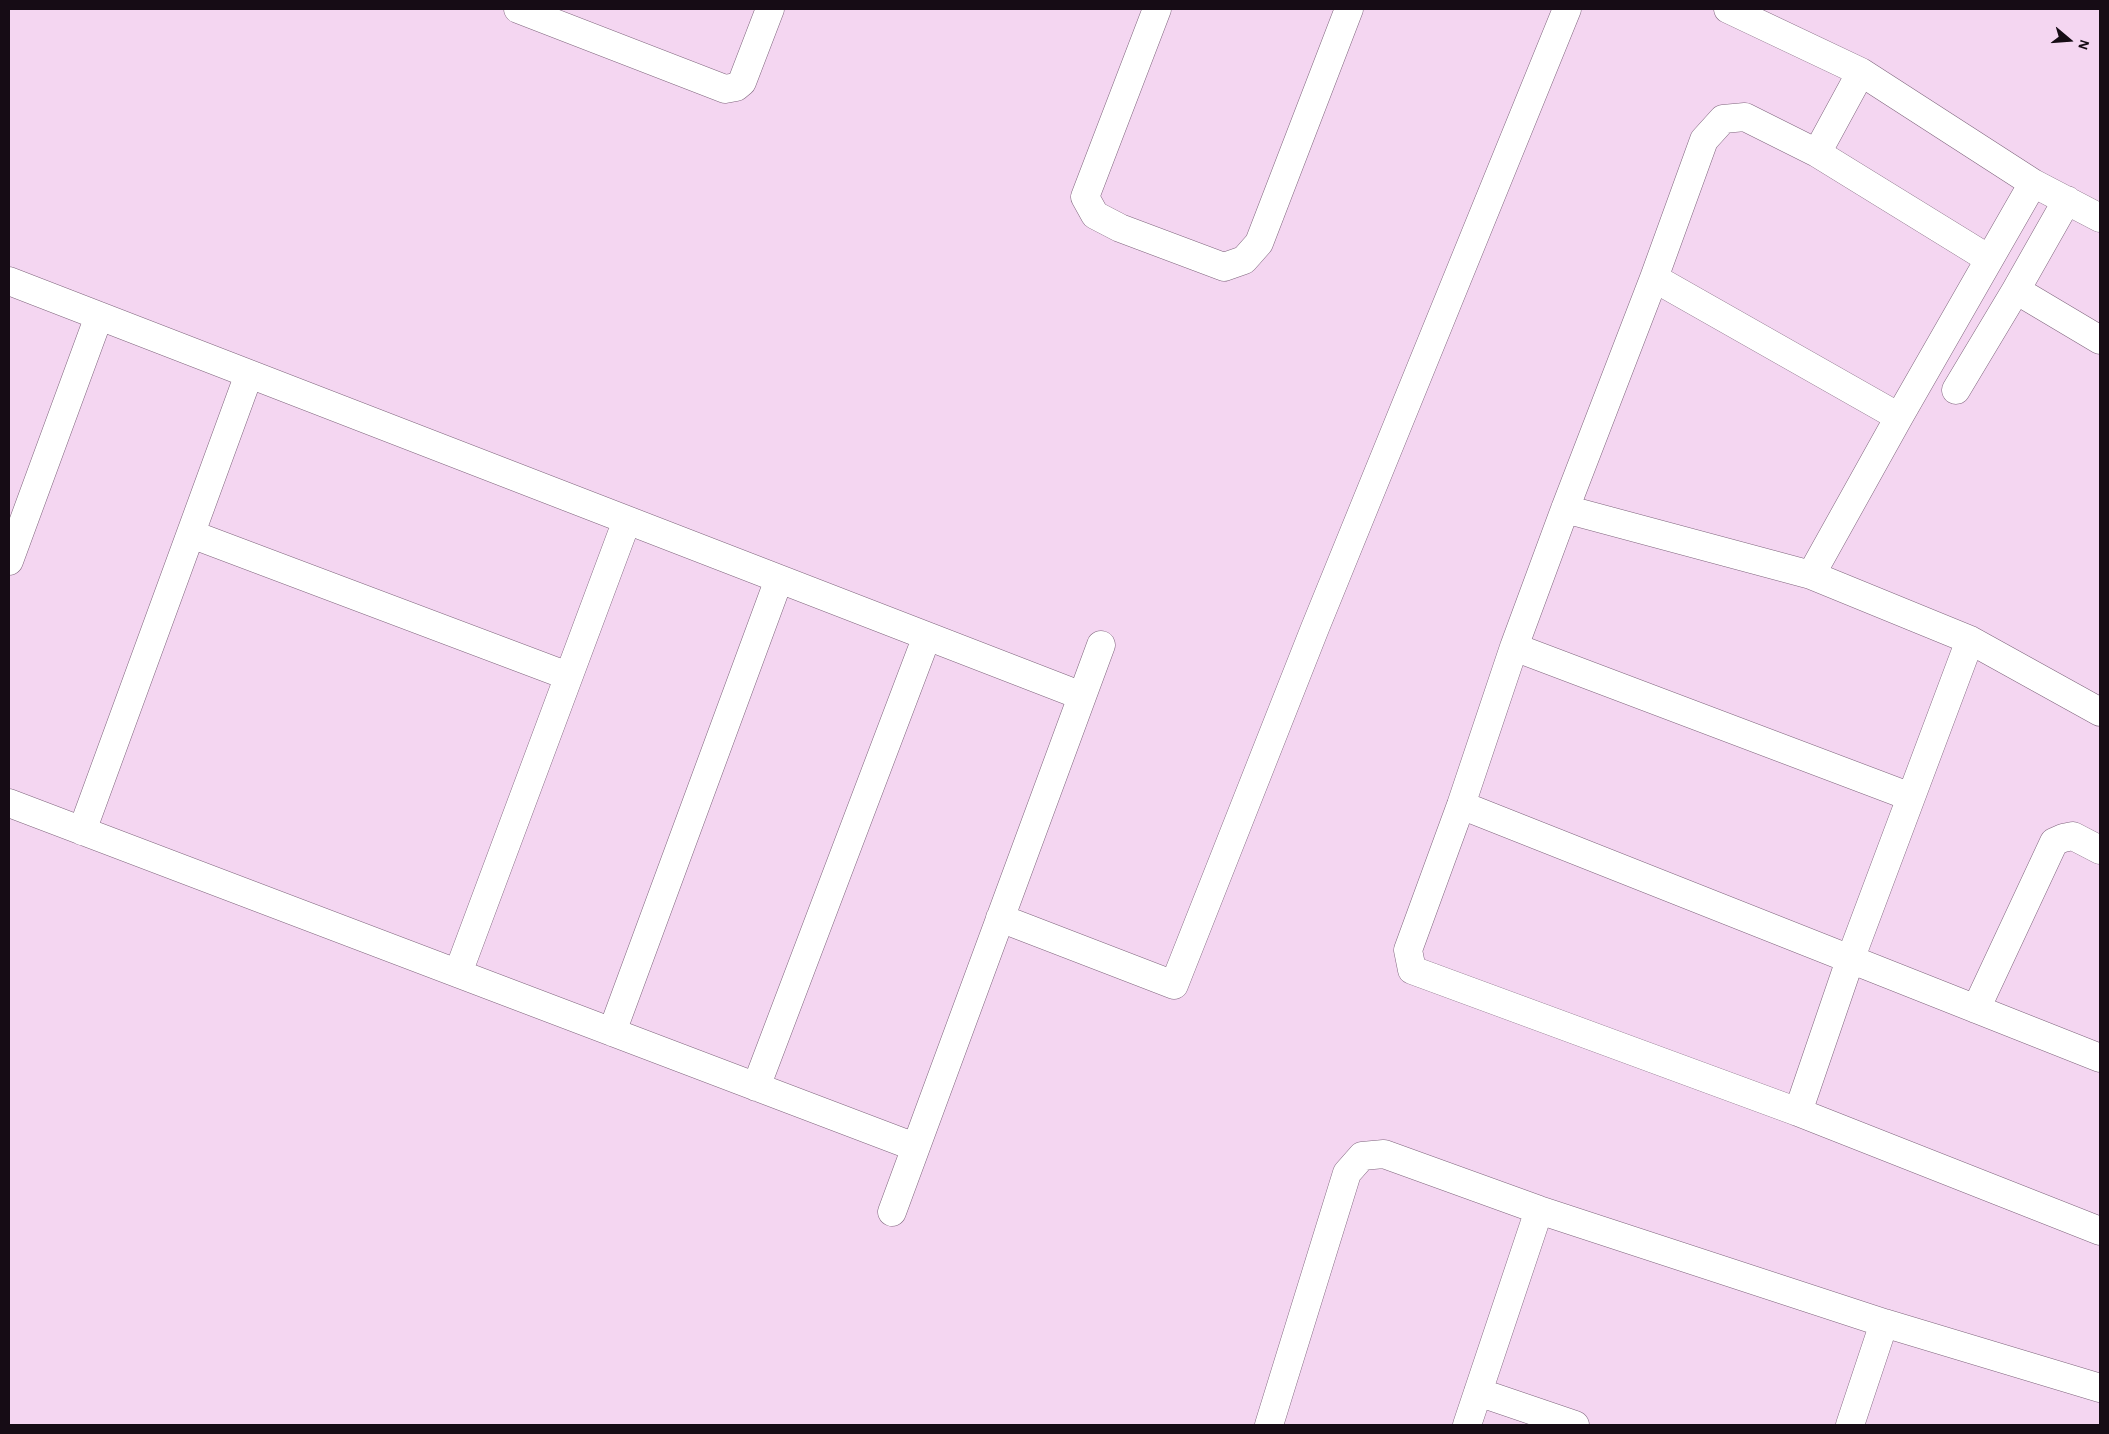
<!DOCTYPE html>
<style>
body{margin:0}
#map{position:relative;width:2109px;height:1434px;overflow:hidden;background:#f4d6f1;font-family:"Alegreya Sans",sans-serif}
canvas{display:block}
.frame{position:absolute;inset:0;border:10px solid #160c15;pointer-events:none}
.north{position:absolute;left:2044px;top:15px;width:50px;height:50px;-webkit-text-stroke:4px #f4d6f1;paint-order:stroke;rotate:108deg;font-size:14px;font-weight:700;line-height:20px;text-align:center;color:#160c15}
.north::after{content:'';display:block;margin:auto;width:18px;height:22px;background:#160c15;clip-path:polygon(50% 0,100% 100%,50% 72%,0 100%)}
</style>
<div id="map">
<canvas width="2109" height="1434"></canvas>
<div class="frame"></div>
<div class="north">N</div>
</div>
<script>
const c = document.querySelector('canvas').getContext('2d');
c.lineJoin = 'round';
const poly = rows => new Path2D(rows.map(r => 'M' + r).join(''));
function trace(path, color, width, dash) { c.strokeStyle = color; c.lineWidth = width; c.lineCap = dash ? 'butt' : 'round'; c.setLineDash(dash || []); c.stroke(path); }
const minor = poly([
 [518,9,725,89,736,87,742,82,770,9],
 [1157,9,1085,197,1095,215,1120,228,1224,267,1244,260,1259,243,1349,9],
 [1728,9,1861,72,2033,183],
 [1817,153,1861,72],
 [2067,200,2016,290,2100,340],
 [1989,259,1817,153,1745,117,1723,119,1704,140,1654,278,1565,509,1514,647,1461,805,1408,950,1412,970,1798,1112,2100,1231],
 [1654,278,1899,417],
 [9,281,1082,696],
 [1956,390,2016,290],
 [1565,509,1811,575,1970,640,2100,712],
 [191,534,568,676],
 [9,561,99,316],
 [1811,575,1899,417,2033,183,2100,218],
 [1514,647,1911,797],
 [9,803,915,1147],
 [1461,805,2100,1058],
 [82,831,249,374],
 [1000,918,1174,985,1315,628,1567,9],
 [458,973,627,520],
 [1976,1009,2054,842,2063,838,2073,836,2100,850],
 [612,1032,779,579],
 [756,1087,927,636],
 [1798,1112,1850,960,1970,640],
 [892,1212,1101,645],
 [1478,1392,1575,1425],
 [1269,1425,1347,1173,1362,1156,1384,1154,1539,1210,1884,1323,2100,1388],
 [1467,1425,1539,1210],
 [1850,1425,1884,1323]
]);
trace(minor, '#7f657d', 29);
trace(minor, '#fff', 28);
</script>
